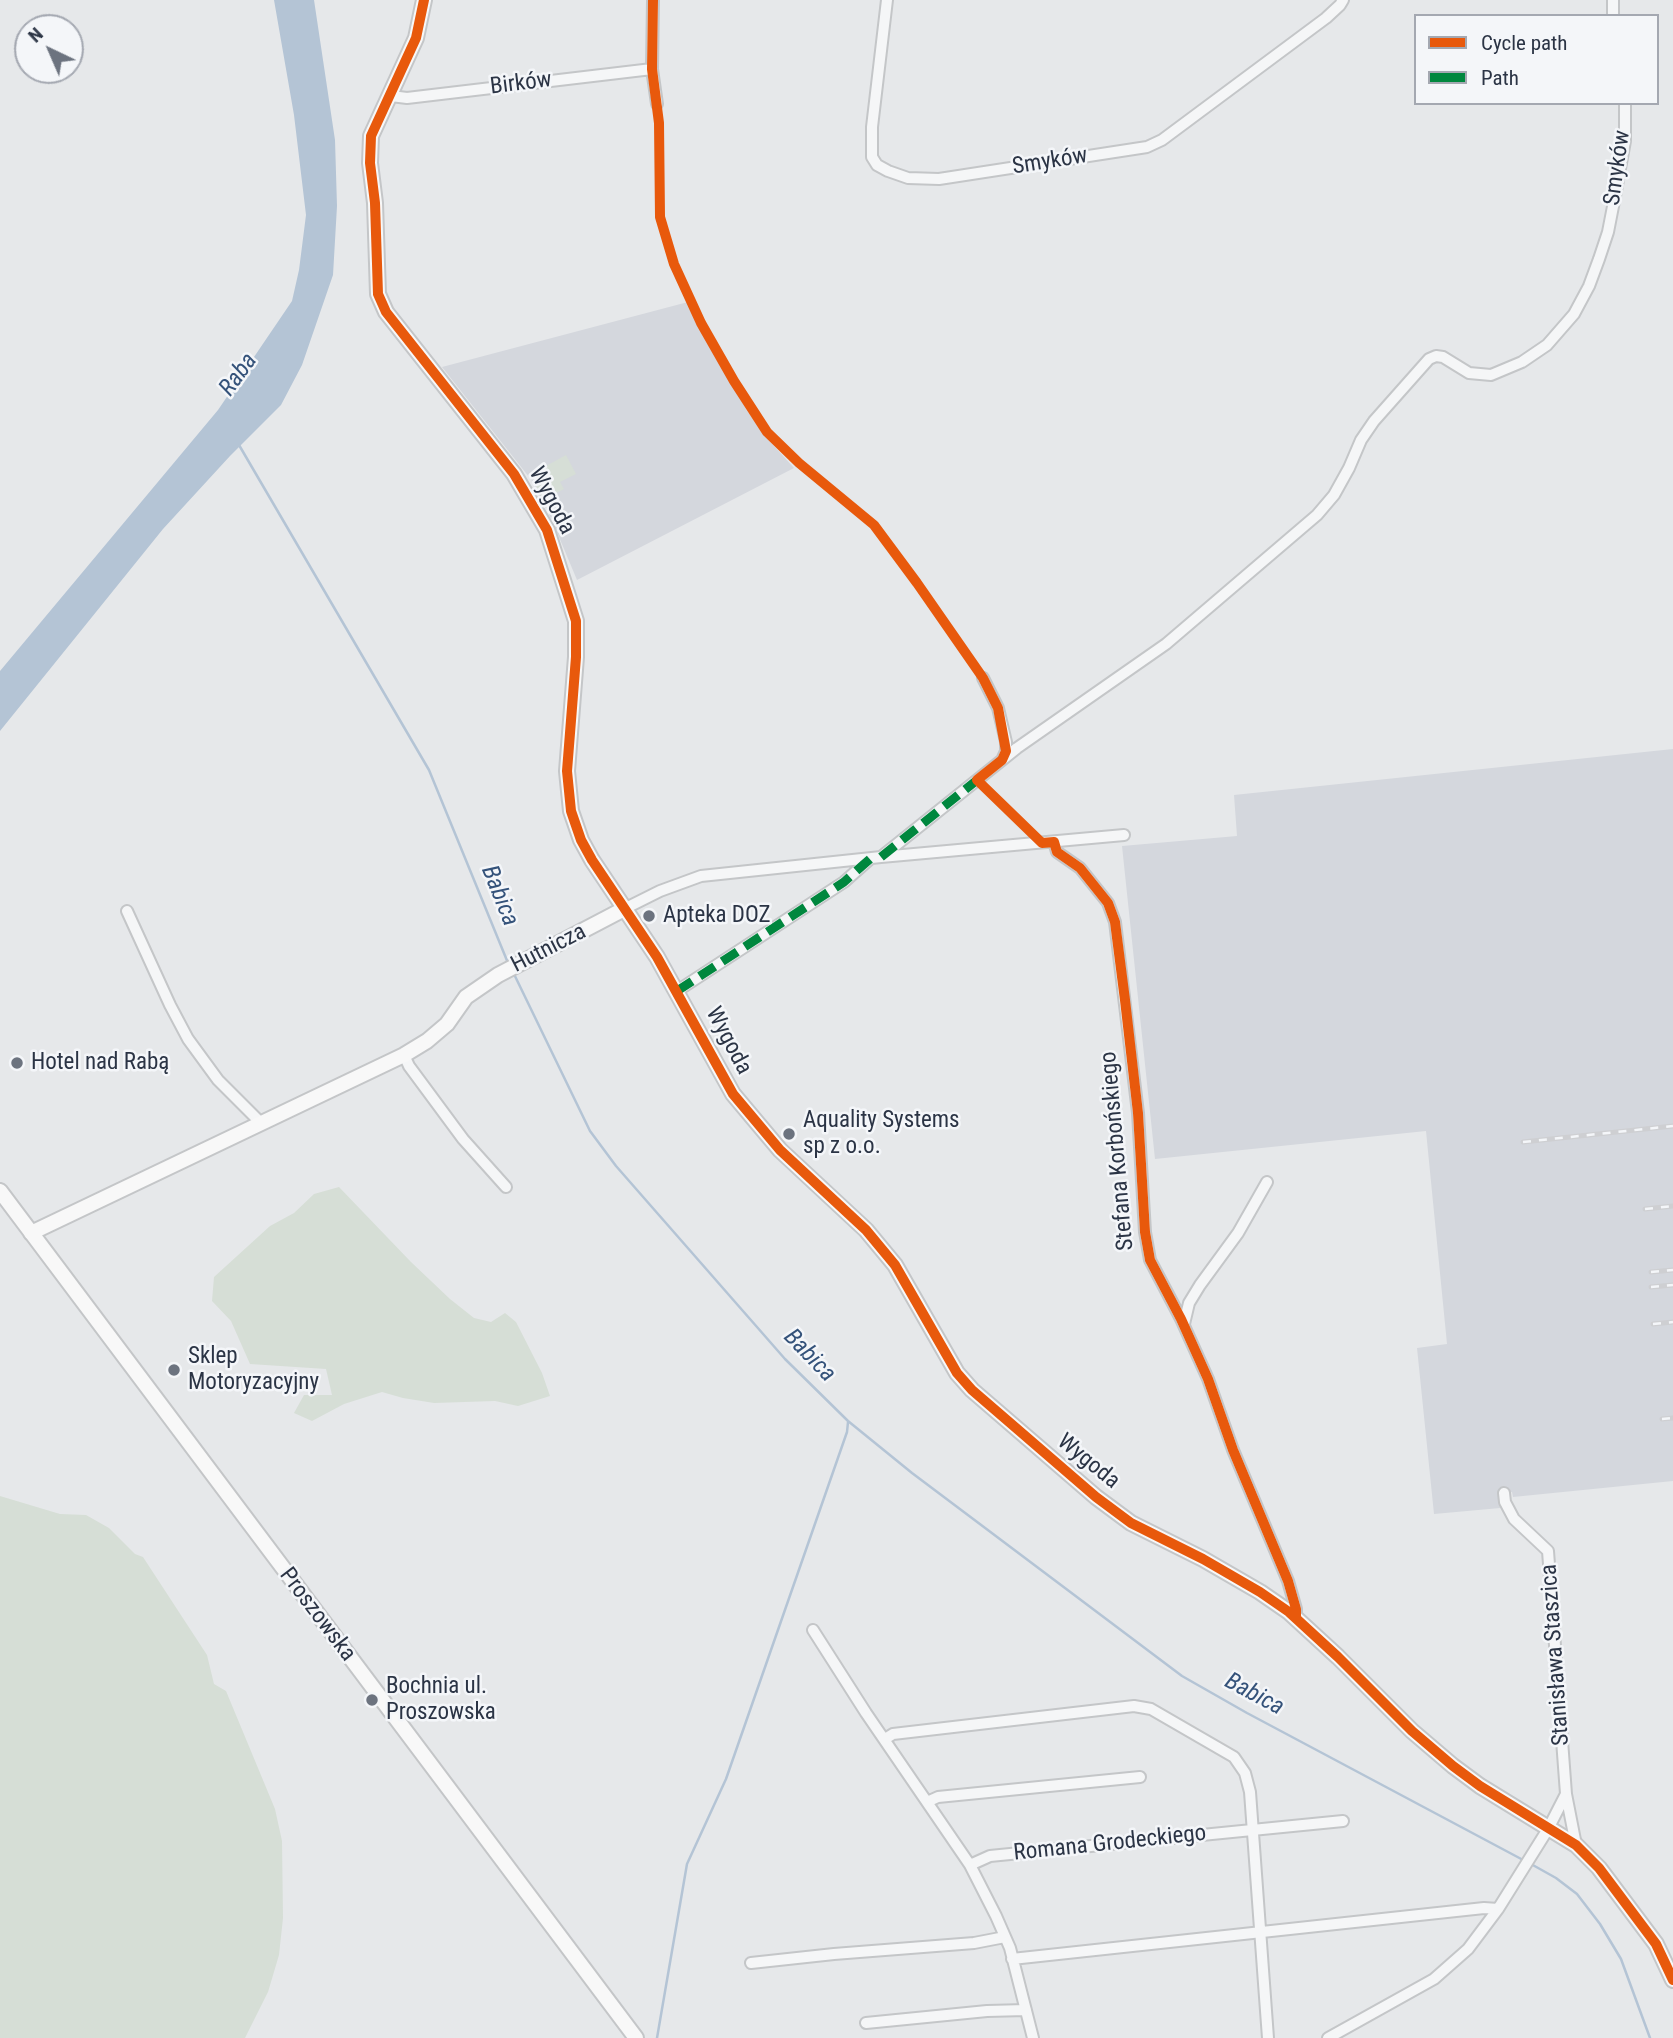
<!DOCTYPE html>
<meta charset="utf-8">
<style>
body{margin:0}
#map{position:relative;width:1673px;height:2038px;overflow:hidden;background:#e6e8ea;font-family:"Roboto Condensed",sans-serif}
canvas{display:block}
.legend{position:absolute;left:1414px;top:14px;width:245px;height:91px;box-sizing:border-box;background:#f4f6f9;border:2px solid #a4a8b1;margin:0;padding:9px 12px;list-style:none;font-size:21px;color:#2b3445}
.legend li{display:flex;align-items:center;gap:14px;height:35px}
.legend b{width:35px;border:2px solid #a4a8b1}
.north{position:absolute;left:14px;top:14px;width:70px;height:70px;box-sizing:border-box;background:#f4f6f9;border:2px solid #a4a8b1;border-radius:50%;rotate:316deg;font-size:19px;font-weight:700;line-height:28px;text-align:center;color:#2b3445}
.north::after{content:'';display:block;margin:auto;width:24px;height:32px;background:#6c737f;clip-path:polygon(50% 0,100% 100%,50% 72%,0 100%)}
</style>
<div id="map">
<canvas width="1673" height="2038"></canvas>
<ul class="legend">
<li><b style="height:9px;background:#e8590c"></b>Cycle path</li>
<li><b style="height:9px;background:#00873e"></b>Path</li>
</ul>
<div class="north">N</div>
</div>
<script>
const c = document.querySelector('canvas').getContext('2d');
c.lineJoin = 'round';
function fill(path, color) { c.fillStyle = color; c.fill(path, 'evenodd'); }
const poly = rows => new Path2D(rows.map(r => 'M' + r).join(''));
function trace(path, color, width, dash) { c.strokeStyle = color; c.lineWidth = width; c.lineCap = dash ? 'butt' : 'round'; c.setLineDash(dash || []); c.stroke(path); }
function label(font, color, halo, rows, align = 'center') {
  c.font = font + ' "Roboto Condensed",sans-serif'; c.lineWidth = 5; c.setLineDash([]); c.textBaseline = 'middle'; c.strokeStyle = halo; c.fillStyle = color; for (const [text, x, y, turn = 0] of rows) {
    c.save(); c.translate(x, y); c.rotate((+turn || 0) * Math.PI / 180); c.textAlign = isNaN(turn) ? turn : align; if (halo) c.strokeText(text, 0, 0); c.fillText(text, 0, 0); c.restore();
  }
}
fill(poly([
 [688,302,746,409,764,435,794,468,577,580,554,525,533,482,442,367],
 [1673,749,1673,1481,1513,1497,1512,1492,1504,1493,1499,1494,1500,1508,1434,1514,1417,1348,1447,1344,1426,1131,1155,1159,1122,846,1237,836,1234,795]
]), '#d4d7dd');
fill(poly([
 [566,455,576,474,560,482,564,489,543,500,534,482,541,479,537,471],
 [339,1187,411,1262,450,1299,474,1318,491,1322,505,1313,516,1322,542,1373,550,1396,518,1406,495,1401,434,1403,403,1398,382,1392,344,1404,312,1421,294,1413,304,1395,332,1395,326,1369,250,1364,231,1321,212,1301,214,1277,270,1226,294,1213,314,1194],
 [0,1496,60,1514,86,1515,109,1528,135,1554,143,1557,207,1655,214,1684,226,1691,275,1809,282,1841,283,1918,279,1955,268,1992,245,2038,0,2038]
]), '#d6ded6');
fill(poly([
 [274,0,314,0,335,140,337,206,333,275,302,365,281,405,230,456,163,529,0,731,0,671,218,410,292,301,299,270,306,215,294,115]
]), '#b4c4d5');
trace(poly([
 [239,445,429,770,508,963],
 [513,972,590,1131,616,1166,785,1359,848,1421,912,1473,1182,1676,1247,1713,1525,1861],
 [1531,1864,1556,1878,1577,1894,1600,1924,1621,1959,1650,2038],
 [657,2038,687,1864,726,1779,847,1432,848,1422]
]), '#b4c4d5', 2.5);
const street = poly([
 [653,0,652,69,657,104],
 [887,0,872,127,872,157,877,165,888,171,908,178,939,179,1147,147,1162,140,1326,18,1340,5,1343,0],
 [1613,0,1613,16],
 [391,96,407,98,652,69],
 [983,678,998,708,1006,742,1006,751,1002,760],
 [1054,842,1057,852,1080,868,1108,903,1115,922,1138,1113,1145,1232,1150,1260,1181,1319,1208,1379,1233,1450,1288,1581,1296,1609,1296,1618],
 [881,857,1017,748,1166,644,1317,515,1334,495,1349,468,1361,440,1374,421,1429,359,1436,356,1443,357,1469,373,1491,375,1522,362,1547,345,1574,314,1589,286,1599,259,1608,232,1616,191,1625,141,1625,103],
 [626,908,660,891,701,876,881,857,1124,835],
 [127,911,170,1005,188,1039,218,1080,260,1122],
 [677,991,844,882,871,858],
 [404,1055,409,1066,463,1139,506,1187],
 [1184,1324,1189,1303,1200,1285,1238,1233,1267,1182],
 [813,1630,866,1713,970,1865,996,1916,1010,1948,1033,2038],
 [885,1739,893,1734,1134,1706,1151,1709,1234,1757,1245,1773,1250,1792,1268,2038],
 [1566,1794,1576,1845],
 [927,1802,938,1797,1140,1777],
 [970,1865,990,1856,1343,1821],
 [1012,1959,1484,1908,1498,1909],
 [751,1963,834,1954,974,1943,1005,1937],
 [866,2023,987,2011,1026,2010],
 [1328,2038,1434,1979,1468,1949,1498,1909,1548,1829,1566,1794,1548,1551,1514,1519,1505,1502,1504,1493]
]);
const secondary = poly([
 [424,0,416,38,371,136,370,163,375,203,378,294,386,312,514,474,547,530,576,621,576,657,567,771,571,811,581,840,592,860,657,957,733,1094,780,1150,866,1230,895,1265,957,1373,972,1390,1096,1497,1131,1523,1203,1559,1260,1592,1289,1612,1338,1657,1412,1731,1453,1766,1480,1786,1576,1845,1599,1868,1656,1944,1673,1980],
 [0,1191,636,2038],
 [31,1233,404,1055,427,1041,447,1024,466,997,498,975,626,908]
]);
trace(street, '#c4c6c8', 14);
trace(secondary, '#c4c6c8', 18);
trace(street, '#f5f6f7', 10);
trace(secondary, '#f8f8f8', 14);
const rail = poly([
 [1523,1142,1673,1126],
 [1645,1209,1673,1206],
 [1651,1272,1673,1270],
 [1651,1287,1673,1285],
 [1653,1324,1673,1322],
 [1662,1419,1673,1418]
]);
trace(rail, '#cecfd2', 5);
trace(rail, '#f4f6f9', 2.5, [8]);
trace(poly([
 [881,857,982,776],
 [677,991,844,882,871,858]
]), '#00873e', 9, [18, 9]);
trace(poly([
 [424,0,416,38,371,136,370,163,375,203,378,294,386,312,514,474,547,530,576,621,576,657,567,771,571,811,581,840,592,860,657,957,733,1094,780,1150,866,1230,895,1265,957,1373,972,1390,1096,1497,1131,1523,1203,1559,1260,1592,1289,1612,1338,1657,1412,1731,1453,1766,1480,1786,1576,1845,1599,1868,1656,1944,1673,1980],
 [653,0,652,69,659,123,660,217,674,264,701,323,734,381,767,432,799,463,874,525,917,583,983,678,998,708,1006,751,1002,760,977,780,1042,843,1054,842,1057,852,1080,868,1108,903,1115,922,1125,1000,1138,1113,1145,1232,1150,1260,1181,1319,1208,1379,1233,1450,1288,1581,1296,1609,1296,1618]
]), '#e8590c', 10);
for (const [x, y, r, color] of [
 [649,916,7,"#6c737f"],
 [17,1063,7,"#6c737f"],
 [789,1134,7,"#6c737f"],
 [174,1370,7,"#6c737f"],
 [372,1700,7,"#6c737f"]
]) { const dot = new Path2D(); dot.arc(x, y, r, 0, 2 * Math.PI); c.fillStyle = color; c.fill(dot); trace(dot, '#f4f6f9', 2.5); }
label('23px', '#2b3445', '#f4f6f9', [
 ["Birków",521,84,-7],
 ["Smyków",1050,162,-9],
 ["Smyków",1618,168,-82],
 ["Wygoda",551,501,62],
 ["Hutnicza",549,949,-27],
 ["Wygoda",728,1041,62],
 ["Stefana Korbońskiego",1118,1151,-95],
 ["Wygoda",1088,1462,39],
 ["Proszowska",317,1615,53],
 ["Stanisława Staszica",1556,1655,-94],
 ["Romana Grodeckiego",1110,1844,-6]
]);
label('23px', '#2b3445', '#f4f6f9', [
 ["Apteka DOZ",663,916],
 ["Hotel nad Rabą",31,1063],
 ["Aquality Systems",803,1121],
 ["sp z o.o.",803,1147],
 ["Sklep",188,1357],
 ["Motoryzacyjny",188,1383],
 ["Bochnia ul.",386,1687],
 ["Proszowska",386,1713]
], 'left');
label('italic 24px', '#34527a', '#f4f6f9', [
 ["Raba",239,375,-54],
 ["Babica",499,896,68],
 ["Babica",809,1356,46],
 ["Babica",1254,1695,28]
]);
</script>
